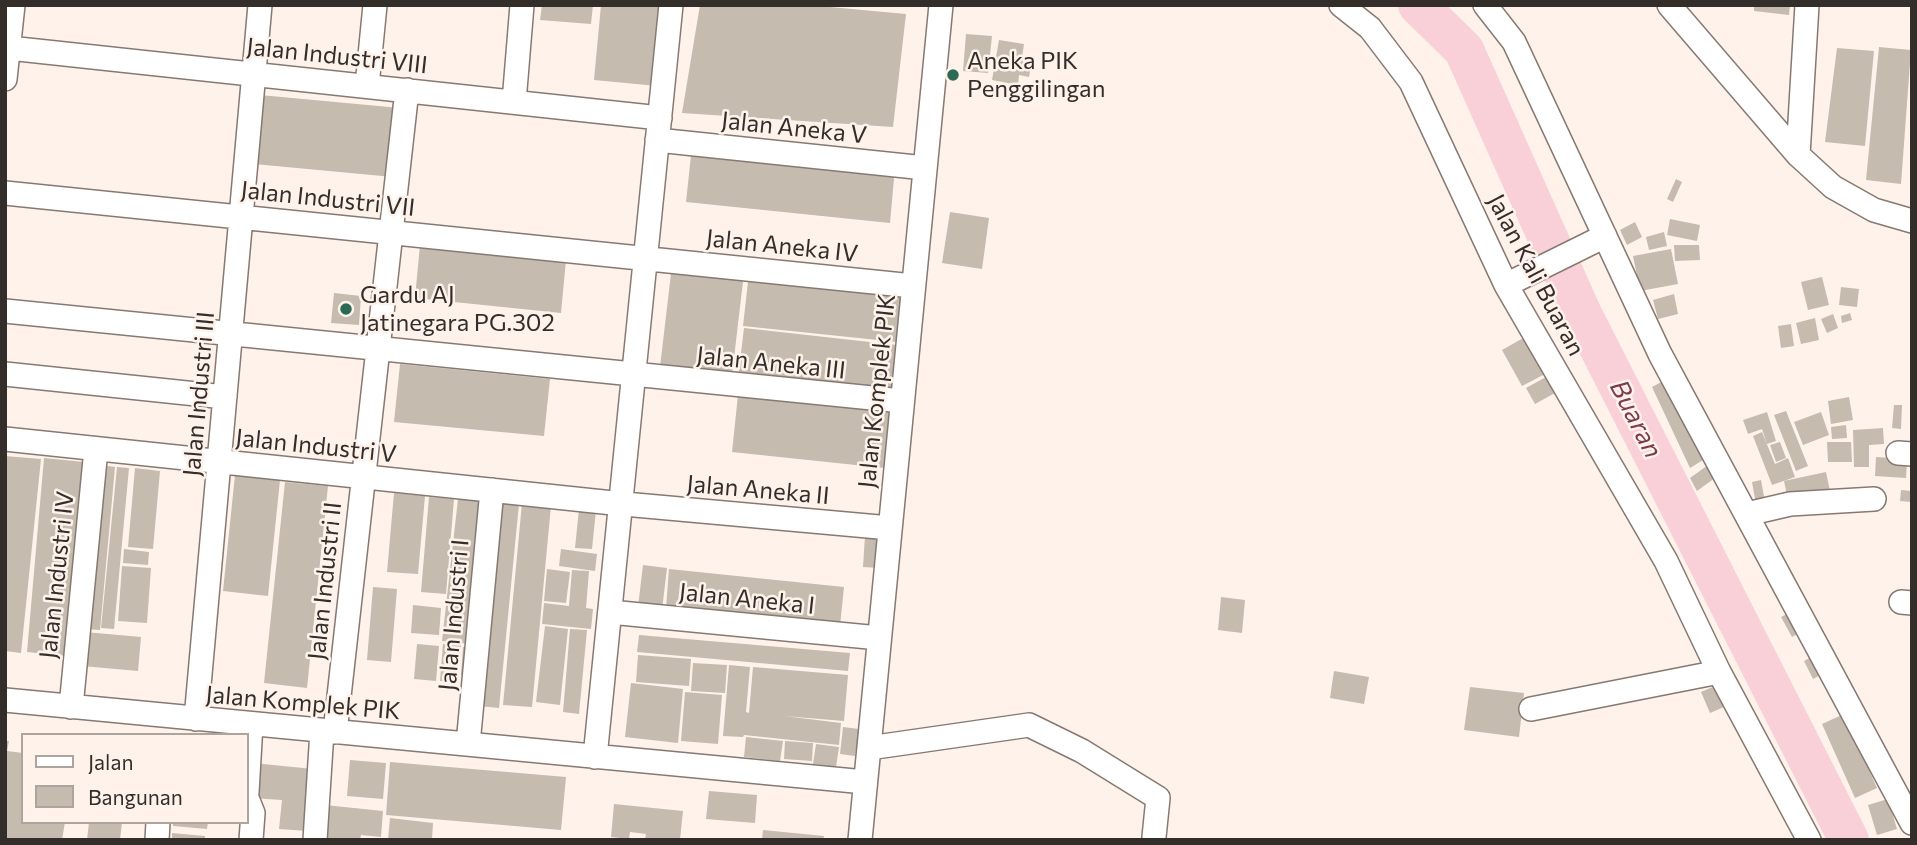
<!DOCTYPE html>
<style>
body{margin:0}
#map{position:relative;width:1917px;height:845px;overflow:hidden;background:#fff2eb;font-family:Commissioner,sans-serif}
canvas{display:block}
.frame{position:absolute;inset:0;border:7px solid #342e2b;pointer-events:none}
.legend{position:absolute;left:21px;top:733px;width:228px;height:91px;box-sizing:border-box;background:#fff2eb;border:2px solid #aea49e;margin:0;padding:9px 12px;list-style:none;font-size:21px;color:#342e2b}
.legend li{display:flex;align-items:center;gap:14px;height:35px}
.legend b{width:35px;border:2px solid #aea49e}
</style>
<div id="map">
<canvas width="1917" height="845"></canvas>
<div class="frame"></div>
<ul class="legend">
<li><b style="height:9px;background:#fff"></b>Jalan</li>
<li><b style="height:19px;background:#c5bbae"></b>Bangunan</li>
</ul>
</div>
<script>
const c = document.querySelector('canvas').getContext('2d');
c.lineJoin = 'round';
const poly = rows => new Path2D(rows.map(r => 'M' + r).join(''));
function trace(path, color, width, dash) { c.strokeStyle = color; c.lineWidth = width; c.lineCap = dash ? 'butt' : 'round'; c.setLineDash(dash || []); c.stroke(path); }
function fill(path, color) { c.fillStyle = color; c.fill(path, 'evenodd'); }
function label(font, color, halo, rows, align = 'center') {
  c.font = font + ' Commissioner,sans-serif'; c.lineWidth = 5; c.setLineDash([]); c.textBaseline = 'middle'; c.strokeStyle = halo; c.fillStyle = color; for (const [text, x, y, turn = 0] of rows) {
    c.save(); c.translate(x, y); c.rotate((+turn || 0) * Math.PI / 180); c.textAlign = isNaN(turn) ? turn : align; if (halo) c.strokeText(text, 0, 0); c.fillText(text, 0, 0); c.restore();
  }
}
trace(poly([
 [1418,5,1464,50,1581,312,1849,840]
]), '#f9d0d8', 40);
fill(poly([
 [542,5,593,5,591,24,540,20],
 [601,5,664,5,657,86,594,80],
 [700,5,808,5,906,14,893,127,682,113],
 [1754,5,1790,5,1789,15,1754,11],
 [966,34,992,36,988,73,963,71],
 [999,40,1024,44,1022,58,1032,60,1029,77,1019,75,1018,85,992,80],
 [1879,47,1911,50,1901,184,1866,180],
 [1837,48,1874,51,1865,146,1825,142],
 [260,95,400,108,393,177,254,164],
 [692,146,895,167,890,223,686,202],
 [1676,179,1682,182,1673,202,1667,199],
 [950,212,989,218,982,269,942,263],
 [1670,219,1700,225,1697,241,1667,235],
 [1635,222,1642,237,1627,245,1620,230],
 [1664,232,1667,246,1649,250,1646,237],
 [420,245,566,260,561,313,415,298],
 [1674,245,1699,245,1700,260,1675,261],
 [1671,249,1678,284,1640,291,1633,256],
 [672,265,744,273,732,375,660,367],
 [749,273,902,289,897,342,743,326],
 [1822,277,1829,305,1808,310,1801,282],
 [1841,287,1859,289,1857,307,1839,305],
 [334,293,361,296,359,325,331,323],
 [1674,294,1678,314,1658,319,1653,300],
 [1850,313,1852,320,1842,323,1841,316],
 [1833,314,1838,328,1827,333,1821,319],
 [1815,318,1819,340,1801,344,1796,323],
 [1791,324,1794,346,1781,348,1778,326],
 [744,328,897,345,891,395,738,378],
 [1527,336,1547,373,1522,386,1502,350],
 [400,364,550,379,544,436,394,422],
 [1546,377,1555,393,1535,404,1526,388],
 [1667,379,1708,457,1690,468,1652,387],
 [738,395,890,411,884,468,732,452],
 [1849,397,1853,420,1831,424,1828,401],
 [1894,405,1902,405,1901,429,1892,428],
 [1786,411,1808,466,1796,471,1774,415],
 [1767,412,1776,441,1767,444,1762,429,1748,434,1743,420],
 [1821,412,1829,435,1803,445,1794,422],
 [1846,425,1847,438,1832,439,1831,427],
 [1883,428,1884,444,1869,445,1869,467,1854,467,1853,430],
 [1762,432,1775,464,1788,458,1795,477,1772,485,1753,436],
 [1780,442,1786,458,1776,462,1770,445],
 [1827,442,1851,442,1852,462,1828,462],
 [5,456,41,459,21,653,5,651],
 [1876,457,1907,459,1906,478,1875,476],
 [44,458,84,462,67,656,27,652],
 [1711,463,1719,475,1697,491,1690,478],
 [100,465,115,467,100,630,85,629],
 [117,467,129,468,114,629,101,628],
 [135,468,160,471,153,549,128,547],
 [1826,472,1830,491,1788,500,1784,481],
 [235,475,280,480,268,596,223,591],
 [1761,480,1765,502,1756,504,1752,482],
 [285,482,328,486,307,688,264,683],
 [1901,490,1912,491,1912,502,1900,501],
 [394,493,425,496,418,574,387,572],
 [429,497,454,499,446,594,421,592],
 [458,499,489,502,472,644,442,641],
 [497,501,519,504,499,708,478,706],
 [522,503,551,506,532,707,503,705],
 [579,509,596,510,592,549,575,548],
 [865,536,883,538,880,568,863,567],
 [124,549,149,552,148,565,123,563],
 [561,549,597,554,595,571,559,566],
 [643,565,667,568,662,610,638,607],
 [122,566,151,568,147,623,118,621],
 [547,569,570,572,566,603,544,601],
 [669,569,844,587,840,626,666,608],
 [572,570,589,571,586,608,593,609,591,629,542,624,544,603,569,606],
 [373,587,397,589,391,662,367,660],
 [1221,597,1245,600,1242,633,1218,630],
 [413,605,441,608,439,635,411,633],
 [1797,609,1807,629,1792,637,1781,617],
 [545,626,568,629,560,705,536,702],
 [570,629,587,630,579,714,563,712],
 [85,632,141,637,138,671,82,666],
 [639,635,850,653,848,671,637,652],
 [417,644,439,646,436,681,414,679],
 [443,644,461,645,457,682,440,681],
 [463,647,474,648,472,676,461,675],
 [1817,654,1826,672,1813,679,1804,661],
 [638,655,691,659,689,686,636,682],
 [693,663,727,665,725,693,691,691],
 [729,665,750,667,746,712,749,713,753,667,848,675,844,721,784,716,841,723,839,745,744,735,743,737,723,736],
 [1334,671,1369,677,1364,704,1330,698],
 [631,683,683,689,678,743,625,737],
 [1715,686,1724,707,1710,713,1701,692],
 [1470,687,1524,693,1519,737,1464,730],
 [685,692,722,695,718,744,681,741],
 [1844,714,1877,788,1855,798,1822,724],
 [843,727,859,729,855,756,840,754],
 [746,737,783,741,780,761,744,757],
 [5,741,9,741,7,751,23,753,23,822,65,822,62,840,5,840],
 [785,741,813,743,812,761,784,759],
 [816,744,839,747,836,767,813,764],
 [350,760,386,763,383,799,347,796],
 [390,762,566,777,561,830,386,815],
 [253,763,313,769,308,831,279,829,282,800,251,798],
 [709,791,757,795,755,823,706,819],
 [1888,799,1897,829,1877,835,1868,805],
 [614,804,683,811,680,840,645,840,646,834,630,832,629,839,611,837],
 [325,805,383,811,381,837,361,835,360,840,322,840],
 [390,818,433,823,432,840,388,840],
 [89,822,122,822,120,840,87,840],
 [173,822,208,822,207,829,173,826],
 [763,830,824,836,823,840,762,840],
 [172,833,205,836,205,840,172,840]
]), '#c5bbae');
const minor = poly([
 [1341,5,1370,28,1411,82,1506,285,1666,561,1719,672,1809,840],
 [1485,5,1514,42,1660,354,1912,823],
 [1669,5,1798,155,1833,187,1874,210,1912,221],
 [9,48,660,118],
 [5,79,13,5],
 [367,86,375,5],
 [514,102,522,5],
 [657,140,925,168],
 [1798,155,1807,5],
 [5,193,913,286],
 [1506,285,1605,236],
 [5,311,902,401],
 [5,374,225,397],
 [5,439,613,503,890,528],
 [1898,453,1912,454],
 [1747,514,1790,504,1874,499],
 [1901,602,1912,603],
 [610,612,879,638],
 [5,700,865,782],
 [71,707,96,449],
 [1531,709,1719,672],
 [196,719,260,5],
 [335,732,407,90],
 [468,744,492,490],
 [869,748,1029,725,1082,751,1158,798,1154,837],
 [595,757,671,5],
 [247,792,251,724],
 [247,798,253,813,251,840],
 [157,840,158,822],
 [315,840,322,731],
 [860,840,941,5]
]);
trace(minor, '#877971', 26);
trace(minor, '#fff', 23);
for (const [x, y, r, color] of [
 [953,75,7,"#2d6a55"],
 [346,309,7,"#2d6a55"]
]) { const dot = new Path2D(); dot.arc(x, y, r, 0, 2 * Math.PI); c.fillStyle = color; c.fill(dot); trace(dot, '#fff2eb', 2.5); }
label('24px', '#342e2b', '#fff2eb', [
 ["Jalan Industri VIII",337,56,6],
 ["Jalan Aneka V",794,128,6],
 ["Jalan Industri VII",328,199,6],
 ["Jalan Aneka IV",782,246,6],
 ["Jalan Kali Buaran",1536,275,62],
 ["Jalan Aneka III",771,363,6],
 ["Jalan Komplek PIK",877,391,-84],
 ["Jalan Industri III",199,394,-85],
 ["Jalan Industri V",316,446,6],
 ["Jalan Aneka II",758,490,5],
 ["Jalan Industri IV",57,575,-84],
 ["Jalan Industri II",325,581,-84],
 ["Jalan Aneka I",747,599,6],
 ["Jalan Industri I",454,615,-85],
 ["Jalan Komplek PIK",303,703,5]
]);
label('24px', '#342e2b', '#fff2eb', [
 ["Aneka PIK",967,61],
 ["Penggilingan",967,89],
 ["Gardu AJ",360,295],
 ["Jatinegara PG.302",360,323]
], 'left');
label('italic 26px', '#7b3b4d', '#fff2eb', [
 ["Buaran",1636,419,63]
]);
</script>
